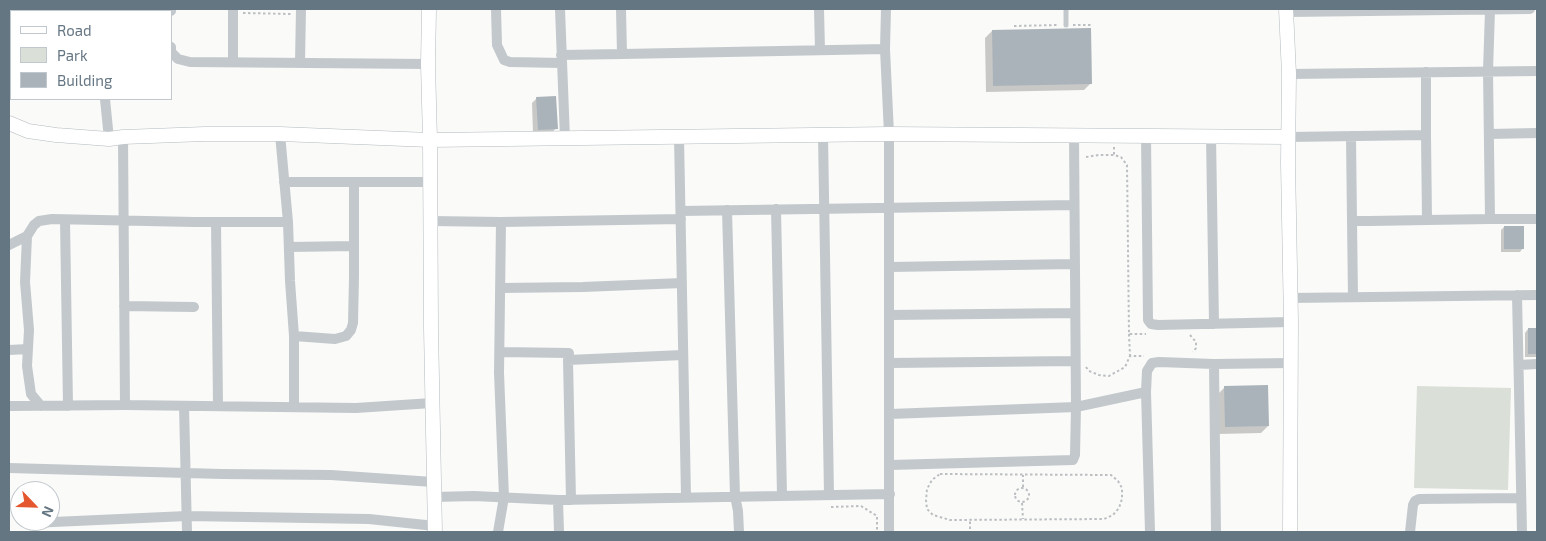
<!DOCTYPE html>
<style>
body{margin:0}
#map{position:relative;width:1546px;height:541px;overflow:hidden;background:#fafaf8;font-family:"Exo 2",sans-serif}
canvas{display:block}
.frame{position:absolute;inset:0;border:10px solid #657683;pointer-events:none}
.legend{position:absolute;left:10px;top:10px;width:162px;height:90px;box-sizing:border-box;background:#fff;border:1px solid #c1c8cd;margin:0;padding:6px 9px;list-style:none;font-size:15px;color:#657683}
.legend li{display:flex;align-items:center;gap:10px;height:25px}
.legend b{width:25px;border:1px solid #c1c8cd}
.north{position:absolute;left:10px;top:481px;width:50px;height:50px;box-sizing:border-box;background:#fff;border:1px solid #c1c8cd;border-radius:50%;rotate:114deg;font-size:14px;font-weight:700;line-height:20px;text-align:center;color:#657683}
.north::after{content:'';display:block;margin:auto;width:18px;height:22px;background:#e4572e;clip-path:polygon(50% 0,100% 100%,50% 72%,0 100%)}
</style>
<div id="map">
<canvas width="1546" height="541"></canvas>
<div class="frame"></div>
<ul class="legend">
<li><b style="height:6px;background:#fff"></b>Road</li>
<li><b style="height:14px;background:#dadfd7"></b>Park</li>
<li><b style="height:14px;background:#aab3b9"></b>Building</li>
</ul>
<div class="north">N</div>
</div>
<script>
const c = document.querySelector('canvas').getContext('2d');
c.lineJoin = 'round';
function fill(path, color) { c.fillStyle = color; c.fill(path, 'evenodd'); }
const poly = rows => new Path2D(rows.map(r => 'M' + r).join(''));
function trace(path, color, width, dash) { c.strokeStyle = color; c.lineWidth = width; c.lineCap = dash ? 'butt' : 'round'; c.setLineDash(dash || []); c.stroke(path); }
fill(poly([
 [1417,386,1511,388,1508,490,1414,488]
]), '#dadfd7');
fill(poly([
 [992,31,1091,83,1084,90,986,92,985,38],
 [537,98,556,128,551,134,533,134,532,103],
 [1504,227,1523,248,1520,252,1501,252,1501,230],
 [1528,329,1537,329,1537,357,1525,357,1525,333],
 [1224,388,1268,426,1261,433,1218,434,1217,395]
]), '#0003');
fill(poly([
 [1091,28,1092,84,993,86,992,30],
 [556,96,558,129,538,130,536,97],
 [1504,226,1524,226,1524,249,1504,249],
 [1528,328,1537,328,1537,354,1528,354],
 [1268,385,1269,426,1225,427,1224,386]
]), '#aab3b9');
const secondary = poly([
 [429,9,428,64,430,140,431,328,435,532],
 [1286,9,1289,74,1288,163,1291,322,1290,532],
 [9,123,28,131,56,135,109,139,123,137,205,134,280,134,430,140,889,134,1288,137]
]);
trace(secondary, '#b3babf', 15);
trace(poly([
 [243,13,291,14],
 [1073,25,1093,25],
 [1014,26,1058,25],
 [1114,147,1114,155,1121,157,1127,165,1129,334,1146,334],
 [1086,157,1099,155,1114,155],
 [1129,334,1130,356],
 [1190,335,1196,342,1196,348,1193,352],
 [1086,367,1089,371,1099,375,1109,376,1125,367,1130,356,1144,356],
 [940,474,1111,475,1118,481,1122,488,1122,499,1119,508,1113,515,1104,519,950,520,933,515,927,509,926,500,927,489,932,480,940,474],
 [1023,487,1023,475],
 '1015 495a7 7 0 1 1 14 0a7 7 0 1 1-14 0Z',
 [1022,503,1023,519],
 [831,507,861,506,877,516,877,532],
 [970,529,970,520]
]), '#bbbfc2', 2, [2.5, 2.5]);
trace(poly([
 [1066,9,1066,25]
]), '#c3c8cc', 5);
trace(poly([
 [100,9,100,11],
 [171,9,171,11],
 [496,9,497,45,504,60,510,62,562,63],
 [560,9,565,139],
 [819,9,820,50],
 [886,9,885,49,889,134,889,532],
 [1287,12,1530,9],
 [171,47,171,52,178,59,190,62,428,64],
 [622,54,885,49],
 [561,55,622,54,621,9],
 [9,56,11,56],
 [233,61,233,9],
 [300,62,301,9],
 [1289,74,1537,71],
 [105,99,109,139],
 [280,134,288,222,290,281,294,336,294,407],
 [1489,134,1537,133],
 [823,135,829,495],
 [1146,135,1148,320,1151,324,1158,325,1291,322],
 [1211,136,1214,324],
 [1351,136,1352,221,1370,221,1427,220,1426,135],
 [123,137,125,405],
 [679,137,686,497],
 [1288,137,1426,135,1426,72],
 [284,182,430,182],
 [776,209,782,495],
 [727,210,735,496,738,511,739,532],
 [681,211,1074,205],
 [1490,219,1537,219],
 [65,220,68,406],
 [1427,220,1490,219,1488,71,1490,10],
 [430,221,501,222,681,219],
 [1352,221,1353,297],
 [216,222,218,406],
 [9,245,27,236],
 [289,247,354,246],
 [889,267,1074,264],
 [500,288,583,287,682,283],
 [1517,295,1522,532],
 [1290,298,1537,295],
 [124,306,194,307],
 [889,315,1075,313],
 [294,336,335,339,346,336,351,330,353,323,354,277,354,182],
 [9,350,28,349],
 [500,352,569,353,568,360],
 [890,363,1075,361],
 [1214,364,1216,532],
 [1519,365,1537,364],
 [9,406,125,405,356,408,432,403],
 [41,406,31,394,27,366,29,330,25,282,27,236,34,225,39,221,52,219,194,222,288,222],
 [184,406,187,532],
 [890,414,1076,407,1146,392],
 [890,465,1073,460,1075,455,1076,407,1074,134],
 [9,468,222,474,331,475,433,482],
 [434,497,474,496,558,500],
 [571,500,568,360,683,355],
 [31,523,187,516,369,519,435,526],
 [498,532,504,497,499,373,501,222],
 [559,532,558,500,890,494],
 [1150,532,1146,392,1147,371,1152,363,1159,362,1214,364,1291,363],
 [1410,532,1413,505,1415,501,1419,499,1521,498]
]), '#c3c8cc', 10);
trace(secondary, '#fff', 14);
</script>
